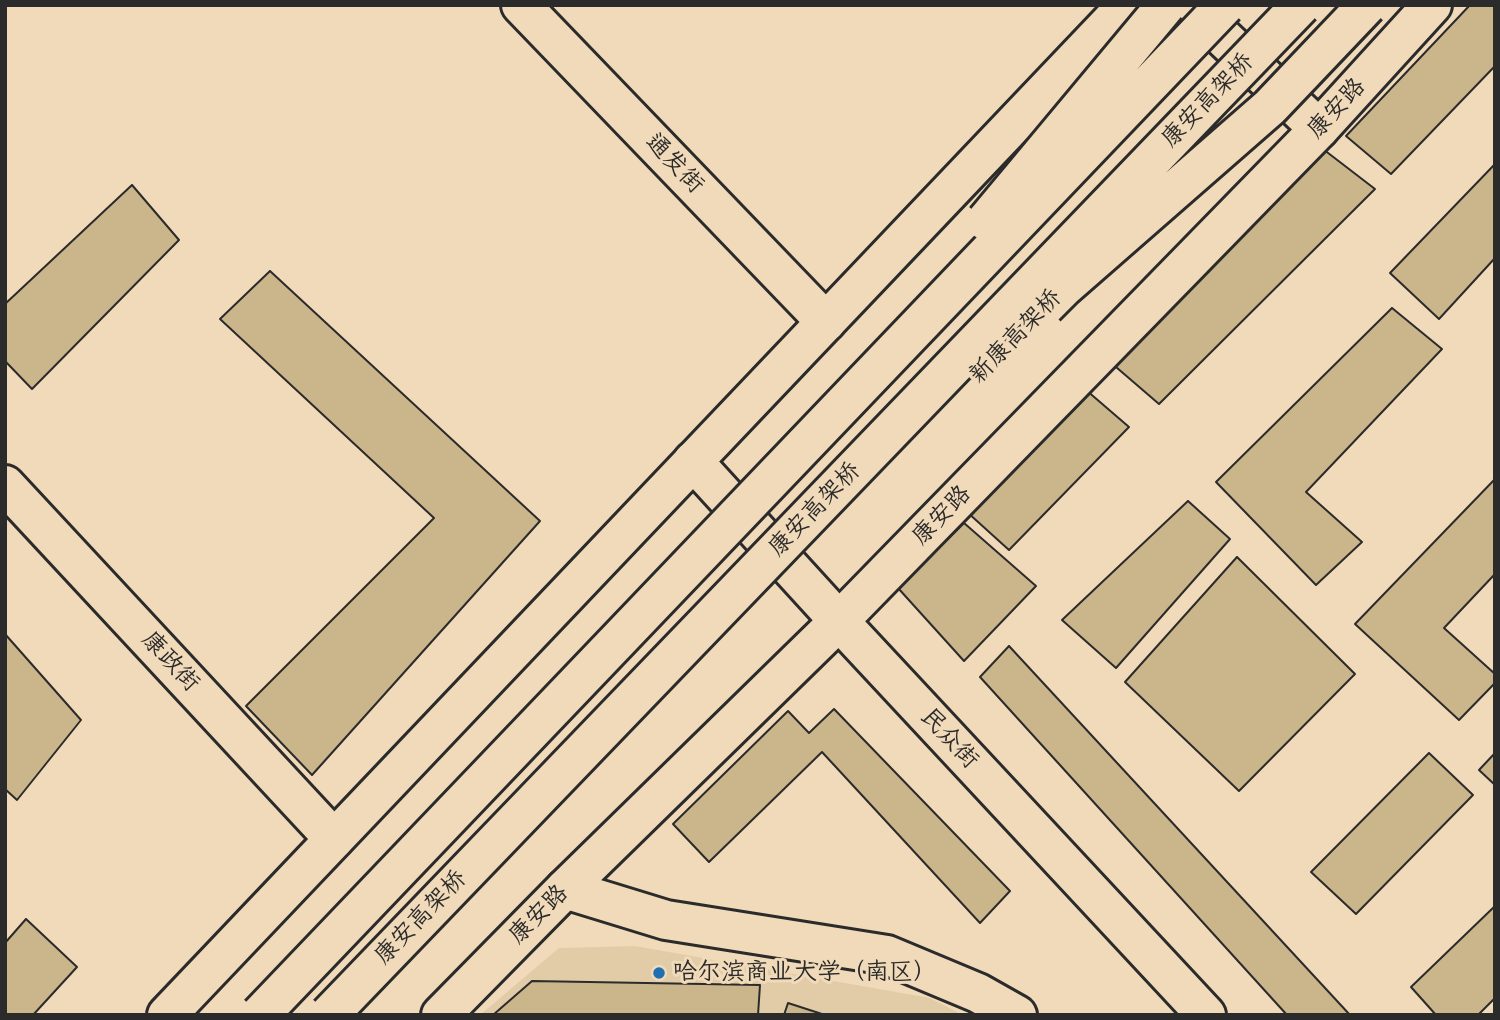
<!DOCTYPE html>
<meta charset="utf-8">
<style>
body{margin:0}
#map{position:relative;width:1500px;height:1020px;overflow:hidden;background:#f1dab9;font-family:"Balsamiq Sans",sans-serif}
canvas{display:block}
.frame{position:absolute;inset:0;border:7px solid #2b2b2b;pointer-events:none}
</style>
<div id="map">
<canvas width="1500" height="1020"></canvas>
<div class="frame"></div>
</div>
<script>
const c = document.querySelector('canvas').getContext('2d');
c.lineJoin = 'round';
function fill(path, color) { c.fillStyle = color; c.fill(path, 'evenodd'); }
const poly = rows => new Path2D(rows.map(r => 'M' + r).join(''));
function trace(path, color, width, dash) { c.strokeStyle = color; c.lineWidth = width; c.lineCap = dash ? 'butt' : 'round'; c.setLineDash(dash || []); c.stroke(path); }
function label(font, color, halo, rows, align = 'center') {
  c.font = font + ' "Balsamiq Sans","LXGW WenKai TC",sans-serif'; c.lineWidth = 6; c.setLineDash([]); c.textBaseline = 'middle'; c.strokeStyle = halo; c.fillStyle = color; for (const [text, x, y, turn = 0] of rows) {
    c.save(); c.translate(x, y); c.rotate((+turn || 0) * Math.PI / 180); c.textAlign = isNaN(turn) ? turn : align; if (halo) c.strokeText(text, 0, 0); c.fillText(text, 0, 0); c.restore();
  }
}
fill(poly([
 [635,946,930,998,963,1015,480,1015,559,948]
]), '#e2cca8');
const building = poly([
 [1470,5,1495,5,1495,66,1391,174,1346,136,1470,5],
 [1319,146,1375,189,1159,404,1109,361,1319,146],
 [1495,164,1495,258,1439,319,1390,273,1495,164],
 [132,185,179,240,32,389,5,361,5,304,132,185],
 [270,271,540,521,312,775,246,706,434,518,220,319,270,271],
 [1392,308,1442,349,1306,492,1362,542,1316,585,1216,482,1392,308],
 [1086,390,1129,427,1009,550,967,512,1086,390],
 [1495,479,1495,574,1444,628,1495,674,1495,683,1459,720,1355,624,1495,479],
 [1188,501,1230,539,1116,668,1062,620,1188,501],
 [964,523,1036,586,964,661,898,588,964,523],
 [1237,557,1355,674,1239,791,1125,682,1237,557],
 [5,634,81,720,17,800,5,789,5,634],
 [1009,646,1350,1015,1287,1015,980,677,1009,646],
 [834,709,1010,891,980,923,822,752,709,862,673,824,788,711,809,733,834,709],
 [1429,753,1473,795,1356,914,1311,872,1429,753],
 [1495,753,1495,785,1479,770,1495,753],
 [1495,906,1495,998,1478,1015,1436,1015,1411,987,1495,906],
 [26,919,77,967,33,1015,5,1015,5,943,26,919],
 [532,981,760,985,758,1015,493,1015,532,981],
 [788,1003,825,1015,784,1015,788,1003]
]);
fill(building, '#cbb58a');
trace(building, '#2b2b2b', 2);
const minor = poly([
 [521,5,826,322],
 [1189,5,1319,129],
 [5,485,334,839],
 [565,889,666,920,887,955,978,993,1017,1015]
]);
const major = poly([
 [693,461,839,621,1206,1015]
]);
const highway = poly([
 [167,1015,1127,5],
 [441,1015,565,889,839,621,1319,129,1432,5]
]);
trace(minor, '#2b2b2b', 44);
trace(major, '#2b2b2b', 44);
trace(highway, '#2b2b2b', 44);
trace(minor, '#f1dab9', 38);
trace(major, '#f1dab9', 38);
trace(highway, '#f1dab9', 38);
const highwayBridge = poly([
 [986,221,1166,5],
 [1045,306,1063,288,1270,107,1367,5],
 [260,1015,1225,5],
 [329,1015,1301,5]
]);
trace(highwayBridge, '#2b2b2b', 44, []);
trace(highwayBridge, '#f1dab9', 38);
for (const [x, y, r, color] of [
 [659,973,7,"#1f6fb2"]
]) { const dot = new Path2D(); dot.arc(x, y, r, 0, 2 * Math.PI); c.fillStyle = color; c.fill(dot); trace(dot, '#f1dab9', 2.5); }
label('24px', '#2b2b2b', '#f1dab9', [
 ["康安高架桥",1208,101,-46],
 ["康安路",1337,109,-47],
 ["通发街",674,164,46],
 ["新康高架桥",1016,337,-46],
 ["康安高架桥",815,510,-46],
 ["康安路",942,516,-46],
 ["康政街",170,662,47],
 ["民众街",949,739,47],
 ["康安路",539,915,-45],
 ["康安高架桥",421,918,-46]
]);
label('24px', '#2b2b2b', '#f1dab9', [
 ["哈尔滨商业大学（南区）",673,973]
], 'left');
</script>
